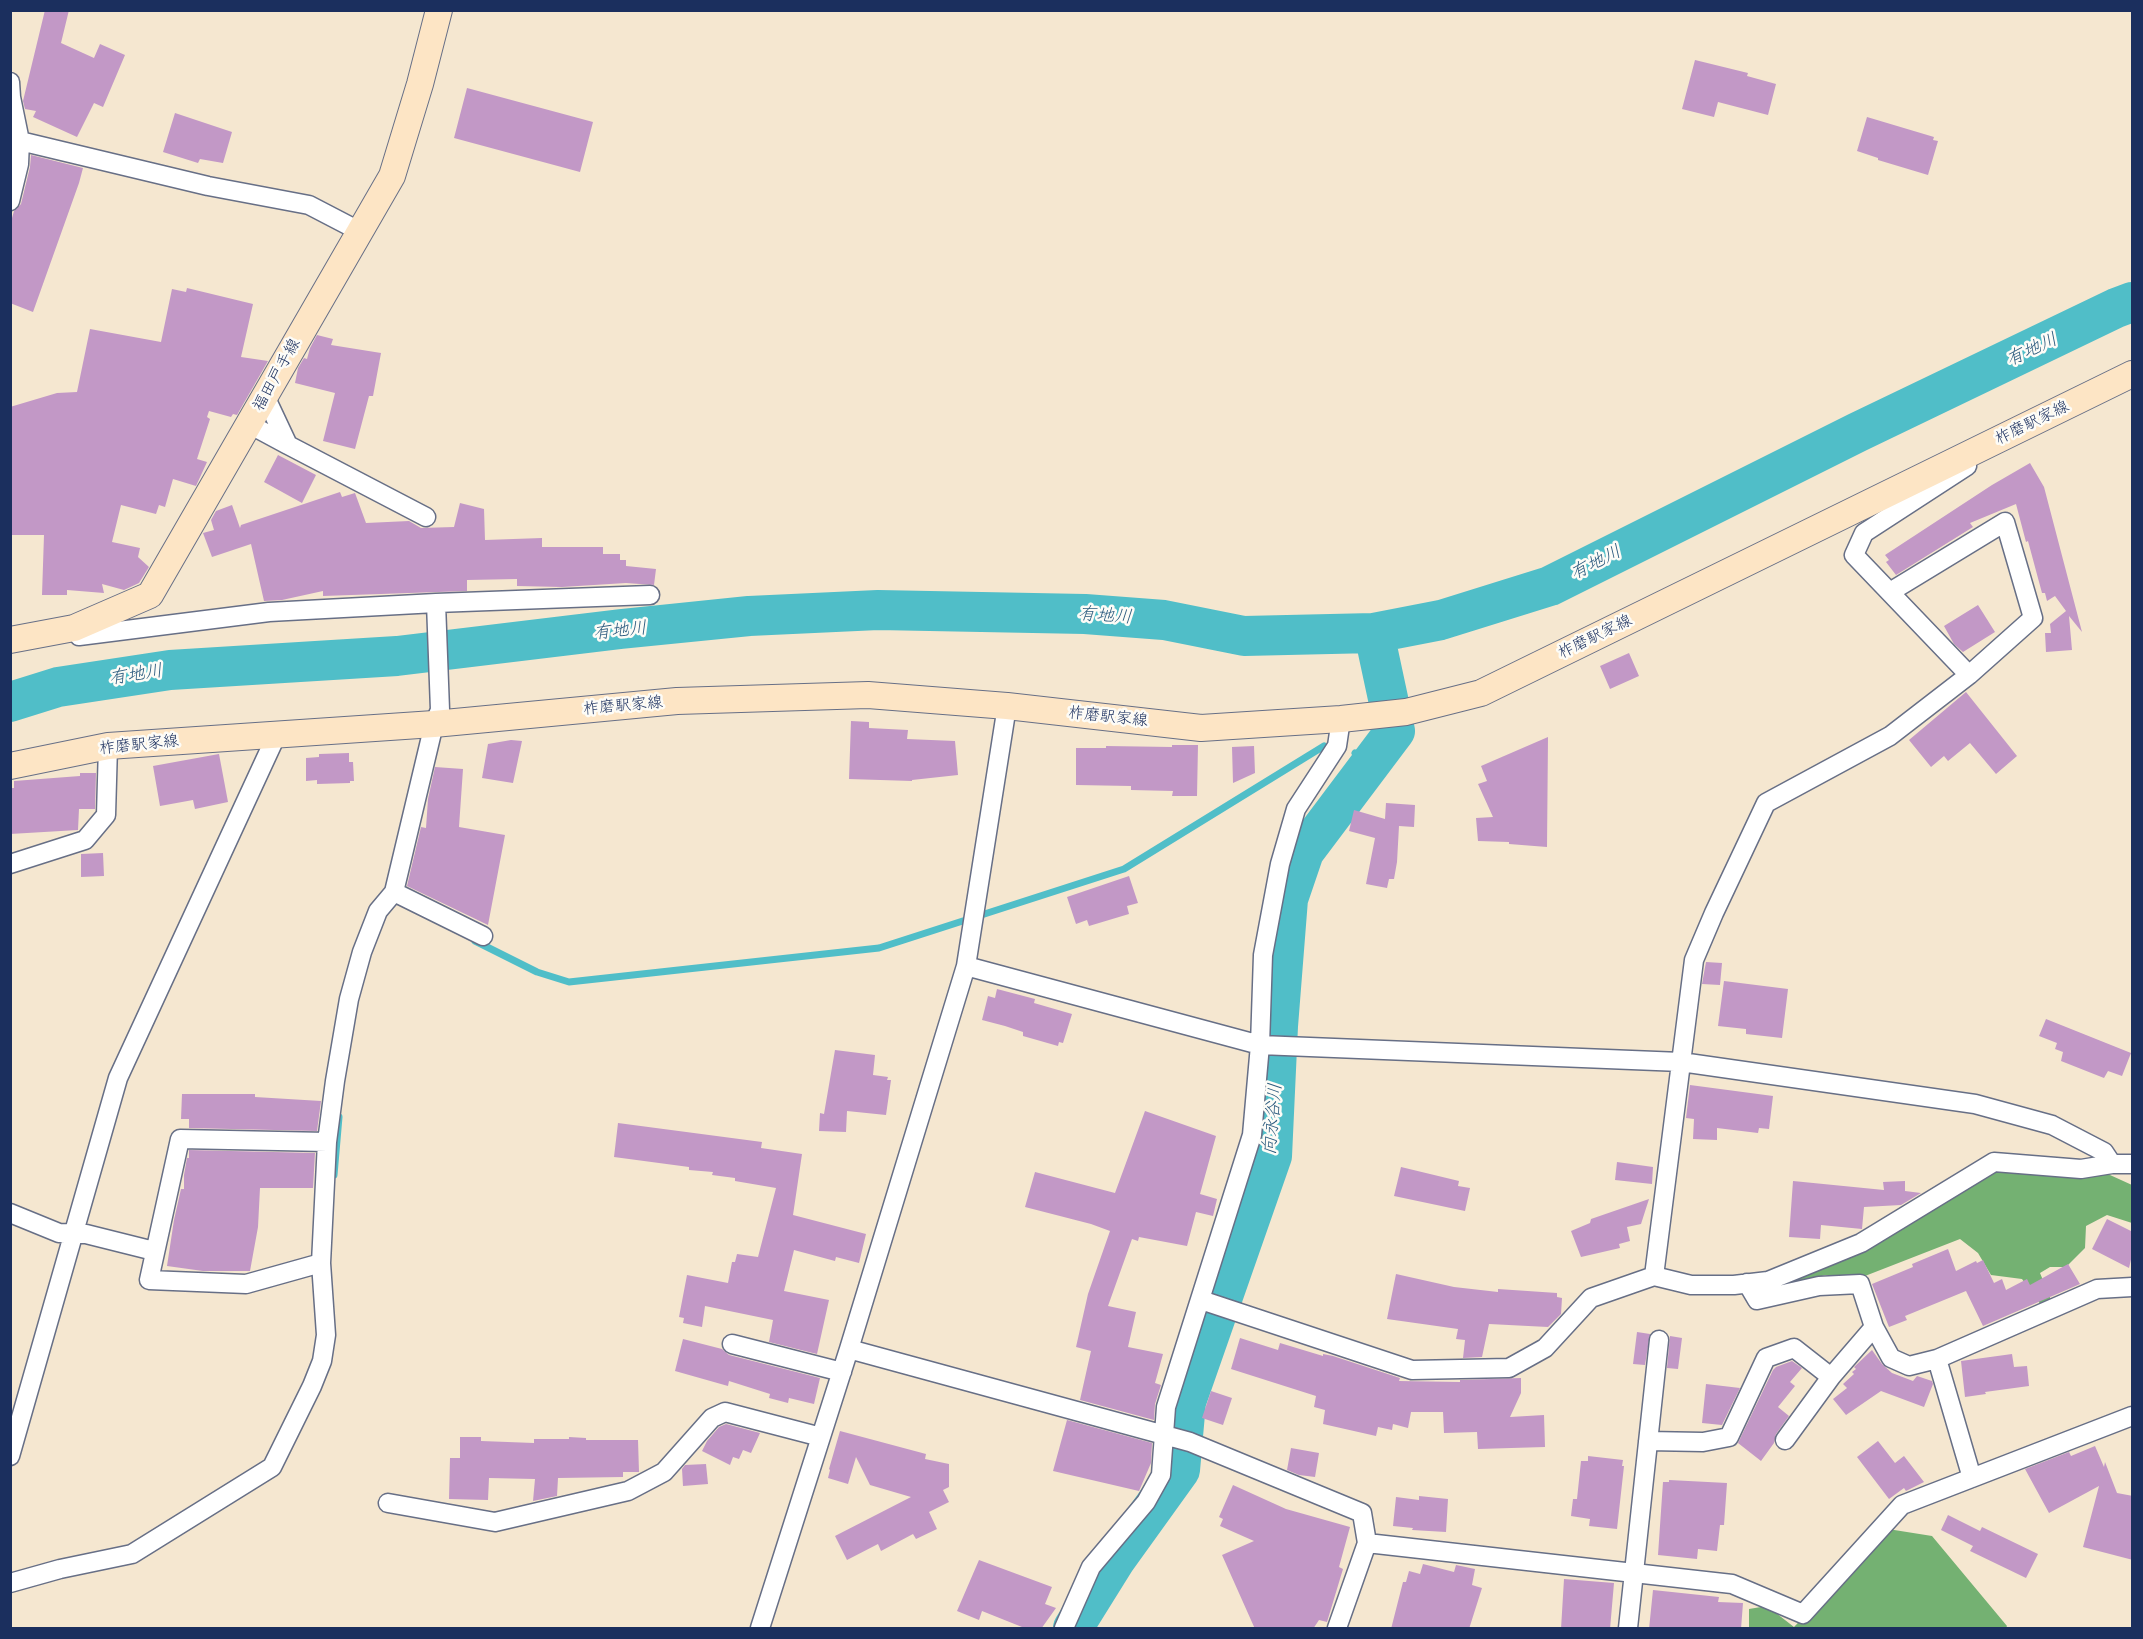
<!DOCTYPE html>
<meta charset="utf-8">
<style>
body{margin:0}
#map{position:relative;width:2143px;height:1639px;overflow:hidden;background:#f5e7d0;font-family:"Shantell Sans",sans-serif}
canvas{display:block}
.frame{position:absolute;inset:0;border:12px solid #1b2f5e;pointer-events:none}
</style>
<div id="map">
<canvas width="2143" height="1639"></canvas>
<div class="frame"></div>
</div>
<script>
const c = document.querySelector('canvas').getContext('2d');
c.lineJoin = 'round';
function fill(path, color) { c.fillStyle = color; c.fill(path, 'evenodd'); }
const poly = rows => new Path2D(rows.map(r => 'M' + r).join(''));
function trace(path, color, width, dash) { c.strokeStyle = color; c.lineWidth = width; c.lineCap = dash ? 'butt' : 'round'; c.setLineDash(dash || []); c.stroke(path); }
function label(font, color, halo, rows, align = 'center') {
  c.font = font + ' "Shantell Sans","Klee One",sans-serif'; c.lineWidth = 5; c.setLineDash([]); c.textBaseline = 'middle'; c.strokeStyle = halo; c.fillStyle = color; for (const [text, x, y, turn = 0] of rows) {
    c.save(); c.translate(x, y); c.rotate((+turn || 0) * Math.PI / 180); c.textAlign = isNaN(turn) ? turn : align; if (halo) c.strokeText(text, 0, 0); c.fillText(text, 0, 0); c.restore();
  }
}
fill(poly([
 [1996,1169,2110,1175,2132,1185,2132,1223,2107,1215,2086,1226,2085,1248,2066,1267,2050,1267,2040,1273,2051,1300,2041,1305,2022,1279,1991,1275,1978,1253,1960,1239,1865,1276,1825,1275,1769,1293,1768,1286],
 [1888,1529,1932,1536,2007,1626,2006,1628,1749,1628,1749,1609,1767,1606,1794,1627]
]), '#74b172');
trace(poly([
 [1355,753,1370,763],
 [475,941,537,972,569,982,879,948,1124,869,1324,746],
 [334,1175,339,1117]
]), '#50bec8', 7);
trace(poly([
 [10,702,58,687,170,670,397,656,621,629,749,616,878,610,1085,614,1164,620,1244,636,1374,633,1441,620,1550,586,1858,432,2116,308,2132,302],
 [1073,1628,1116,1559,1180,1470,1186,1402,1272,1156,1278,1026,1288,899,1304,852,1395,731,1374,633]
]), '#50bec8', 40);
fill(poly([
 [45,10,69,10,61,43,94,58,100,44,125,55,103,107,94,103,77,137,33,117,36,111,25,109,23,101],
 [1695,60,1748,73,1747,76,1776,84,1768,115,1718,102,1714,117,1682,109],
 [467,88,593,122,580,172,454,138],
 [175,113,232,132,223,163,200,159,198,163,163,152],
 [1867,117,1934,137,1933,140,1938,141,1928,175,1878,160,1878,158,1857,151],
 [31,155,83,168,79,183,33,312,10,303,10,225,14,211,21,204,30,167],
 [187,288,253,304,241,357,268,361,237,415,233,414,231,417,209,411,207,417,210,419,197,459,207,462,196,486,173,479,165,507,159,505,156,514,121,505,112,542,140,548,138,557,149,567,139,583,124,590,102,584,104,593,67,590,67,595,42,595,44,535,10,535,10,407,57,393,77,392,90,329,161,342,172,289,186,292],
 [317,335,333,339,331,345,381,353,373,396,369,396,355,449,323,441,335,393,295,383,298,368,304,358,307,359,310,348],
 [278,455,316,475,302,503,264,482],
 [2030,463,2044,487,2082,632,2069,616,2072,650,2046,652,2045,633,2051,633,2050,624,2066,611,2055,596,2047,601,2045,593,2042,593,2028,541,2026,542,2016,504,1970,523,1973,527,1896,575,1886,562,1889,560,1885,555,1992,485],
 [340,492,342,497,355,493,366,523,409,521,421,528,454,527,460,503,484,509,485,540,542,538,542,547,603,547,603,554,620,554,620,560,626,560,626,566,656,569,654,585,626,583,562,587,517,586,517,579,467,580,467,591,323,596,323,591,282,600,264,601,251,544,212,557,203,533,214,530,211,520,216,511,232,505,240,528,241,525],
 [1978,605,1995,632,1963,652,1954,644,1944,626],
 [1629,653,1639,676,1610,689,1600,666],
 [1966,692,2017,756,1996,774,1970,743,1948,761,1944,756,1931,767,1909,740],
 [851,721,869,722,869,728,908,730,907,739,955,741,958,775,912,780,912,781,849,779],
 [1548,737,1547,847,1509,844,1509,842,1478,841,1476,818,1493,817,1478,784,1487,781,1481,766],
 [511,740,522,741,513,783,482,778,488,744],
 [1172,745,1198,745,1197,796,1172,796,1173,791,1131,790,1131,786,1076,785,1076,748,1106,748,1106,746,1172,747],
 [1254,746,1255,773,1233,783,1232,747],
 [349,753,349,762,353,762,354,781,350,781,350,783,317,784,317,780,306,781,306,758,319,757,319,754],
 [219,754,228,802,195,809,193,800,160,806,153,766],
 [435,767,463,769,459,827,505,835,488,925,407,886,421,827,426,828,428,799],
 [80,773,96,773,95,809,79,809,78,830,10,834,10,788,14,788,14,781,80,776],
 [1386,803,1415,805,1414,827,1399,826,1397,862,1394,879,1389,879,1387,888,1366,884,1375,838,1349,831,1354,810,1385,819],
 [103,853,104,876,81,877,81,854],
 [1129,876,1138,903,1127,906,1129,914,1089,926,1087,920,1076,924,1067,897],
 [1706,962,1722,963,1720,985,1702,984],
 [1724,981,1788,989,1782,1038,1746,1034,1746,1029,1718,1026],
 [997,989,1035,999,1034,1003,1072,1014,1063,1043,1059,1042,1058,1046,1023,1036,1023,1032,1005,1026,982,1020,988,996,995,998],
 [2046,1019,2131,1053,2122,1076,2108,1071,2104,1078,2061,1061,2063,1052,2055,1049,2057,1043,2039,1036],
 [835,1050,875,1055,873,1075,888,1077,887,1080,891,1080,886,1115,847,1111,846,1132,819,1131,820,1113,824,1114],
 [1690,1085,1773,1096,1769,1129,1759,1128,1758,1133,1717,1128,1717,1140,1693,1139,1694,1119,1686,1118],
 [182,1094,255,1094,255,1097,321,1101,317,1131,189,1128,189,1119,181,1119],
 [1145,1111,1216,1136,1200,1194,1217,1199,1213,1216,1196,1212,1187,1246,1139,1237,1138,1241,1132,1239,1108,1306,1136,1312,1128,1347,1163,1354,1155,1383,1161,1385,1155,1404,1154,1420,1080,1400,1091,1351,1076,1347,1088,1294,1110,1231,1091,1224,1025,1207,1035,1172,1115,1193],
 [618,1123,762,1142,761,1148,802,1154,793,1215,866,1234,859,1263,836,1257,835,1261,794,1250,784,1291,829,1300,817,1354,769,1342,773,1320,705,1306,702,1327,683,1323,684,1318,679,1317,687,1275,728,1283,732,1262,735,1262,737,1254,758,1257,776,1188,735,1181,735,1178,712,1175,713,1172,689,1170,689,1167,614,1157],
 [189,1150,315,1153,313,1188,260,1188,258,1227,250,1271,203,1271,167,1266,174,1220,181,1189,184,1189,184,1175,187,1158,189,1158],
 [1617,1162,1653,1167,1652,1184,1615,1180],
 [1401,1167,1459,1181,1458,1186,1470,1188,1465,1211,1394,1196],
 [1793,1181,1884,1190,1883,1182,1905,1181,1905,1191,1921,1193,1901,1205,1864,1207,1862,1229,1821,1225,1820,1239,1789,1237],
 [1649,1199,1641,1224,1627,1227,1630,1241,1619,1244,1620,1248,1581,1257,1571,1231,1590,1223,1591,1219],
 [2107,1219,2133,1232,2133,1251,2129,1268,2092,1249],
 [1948,1249,1956,1271,1976,1261,1977,1263,1983,1260,1994,1283,2002,1279,2006,1290,2027,1279,2030,1285,2068,1264,2080,1284,1983,1326,1966,1291,1905,1316,1907,1320,1889,1327,1872,1284,1913,1267,1912,1264],
 [1396,1274,1454,1287,1498,1292,1498,1289,1557,1293,1557,1297,1562,1298,1561,1314,1548,1327,1489,1324,1482,1357,1463,1358,1465,1340,1456,1339,1458,1329,1387,1319],
 [1637,1332,1650,1334,1645,1365,1633,1364],
 [1670,1336,1682,1338,1678,1369,1667,1368],
 [1240,1338,1278,1350,1280,1343,1323,1356,1323,1354,1333,1356,1400,1378,1399,1381,1460,1382,1460,1380,1521,1378,1521,1393,1510,1417,1544,1415,1545,1447,1478,1449,1477,1432,1444,1433,1443,1412,1411,1412,1408,1428,1393,1424,1392,1430,1378,1427,1376,1436,1323,1424,1325,1410,1314,1407,1316,1396,1231,1369],
 [683,1339,722,1349,729,1355,820,1378,814,1404,789,1398,788,1403,769,1398,770,1394,729,1381,728,1386,675,1371],
 [1872,1350,1882,1364,1892,1373,1913,1381,1917,1376,1932,1381,1933,1384,1924,1407,1881,1391,1846,1415,1833,1399,1847,1388,1843,1384,1854,1374,1852,1372,1856,1369,1854,1367],
 [2012,1354,2014,1367,2027,1366,2029,1386,1985,1392,1986,1394,1965,1397,1961,1361],
 [1792,1361,1802,1368,1790,1382,1795,1386,1778,1407,1789,1416,1776,1434,1774,1443,1761,1461,1738,1443,1773,1370,1776,1367],
 [1706,1384,1740,1388,1722,1425,1702,1423],
 [1211,1391,1232,1398,1223,1425,1202,1418],
 [1067,1420,1152,1443,1151,1463,1139,1491,1053,1471],
 [726,1424,760,1433,751,1453,743,1450,739,1459,733,1457,730,1465,702,1451,707,1441,719,1427],
 [840,1431,926,1454,925,1459,949,1464,949,1487,943,1490,949,1502,929,1512,937,1529,916,1539,913,1534,881,1551,878,1544,847,1560,835,1536,911,1497,870,1485,856,1457,848,1484,828,1478,830,1470,829,1469],
 [460,1437,481,1437,481,1441,534,1443,534,1439,569,1439,569,1437,586,1438,586,1440,638,1440,639,1472,623,1472,623,1477,558,1478,557,1496,533,1501,535,1479,489,1478,488,1500,449,1499,450,1458,460,1458],
 [1878,1441,1895,1463,1904,1456,1924,1482,1906,1491,1904,1488,1889,1499,1857,1457],
 [2095,1446,2104,1467,2105,1462,2117,1493,2133,1496,2133,1560,2083,1547,2099,1486,2049,1513,2025,1469,2069,1452,2071,1456],
 [1291,1448,1319,1453,1315,1477,1299,1475,1287,1470],
 [1588,1456,1623,1460,1622,1466,1624,1466,1617,1529,1589,1526,1590,1519,1571,1516,1573,1499,1577,1499,1581,1461,1588,1461],
 [706,1464,708,1484,683,1486,682,1469,685,1465],
 [1669,1480,1727,1483,1724,1525,1720,1525,1717,1551,1698,1549,1697,1559,1658,1555,1663,1482,1669,1482],
 [1233,1485,1286,1509,1350,1527,1339,1567,1343,1569,1327,1622,1319,1620,1313,1629,1255,1629,1222,1555,1254,1541,1220,1526,1223,1519,1219,1517],
 [1419,1496,1448,1499,1446,1532,1412,1530,1413,1528,1393,1526,1396,1497,1419,1500],
 [1948,1515,1980,1531,1982,1527,2038,1554,2026,1578,1970,1551,1973,1546,1941,1530],
 [979,1560,1052,1587,1045,1604,1056,1608,1041,1629,1027,1629,982,1611,979,1620,957,1611],
 [1423,1564,1454,1572,1456,1565,1475,1569,1472,1585,1482,1588,1469,1629,1391,1629,1403,1582,1406,1582,1409,1571,1420,1574],
 [1564,1579,1614,1583,1610,1629,1561,1629],
 [1653,1590,1719,1597,1718,1602,1743,1603,1741,1629,1649,1629]
]), '#c298c6');
const minor = poly([
 [10,82,11,97,20,141,19,164,10,201],
 [20,141,208,186,309,205,359,231],
 [265,396,288,445,426,517],
 [249,424,288,445],
 [1967,466,1864,533,1854,555,1969,675],
 [436,603,440,710,434,724,394,892,483,936],
 [74,628,79,636,269,612,436,603,650,595],
 [10,864,85,840,106,815,108,746],
 [966,966,1260,1045,1681,1062,1975,1104,2052,1125,2104,1152,2112,1164],
 [10,1213,59,1233,86,1234,154,1251],
 [321,1263,246,1284,149,1280,180,1139,327,1142],
 [1654,1276,1691,1285,1734,1285,1768,1281,1861,1243,1994,1162,2081,1169,2112,1164,2132,1164],
 [1747,1283,1757,1300,1819,1286,1860,1284,1874,1327,1891,1358,1909,1366,1937,1359,1972,1478],
 [1201,1300,1412,1370,1509,1368,1545,1348,1591,1298,1654,1276,1694,960,1714,913,1766,803,1890,736,1969,675,2033,618,2005,522,1890,592],
 [732,1344,842,1372],
 [849,1349,1190,1442,1362,1513,1367,1543,1337,1628],
 [1937,1359,2097,1289,2132,1287],
 [1785,1440,1831,1377,1874,1327],
 [1648,1441,1703,1442,1729,1437,1766,1358,1794,1348,1831,1377],
 [10,1456,118,1078,277,734],
 [388,1503,495,1522,628,1491,664,1472,712,1418,725,1412,821,1437],
 [1367,1543,1732,1584,1803,1614,1902,1505,2132,1416],
 [10,1583,60,1569,132,1554,272,1467,312,1386,322,1361,326,1335,321,1263,327,1142,335,1081,349,999,362,952,378,911,394,892],
 [760,1628,849,1349,966,966,1007,706],
 [1064,1628,1091,1567,1146,1502,1161,1475,1166,1407,1252,1135,1260,1045,1263,955,1280,864,1296,809,1337,746,1341,719],
 [1628,1628,1659,1340]
]);
const secondary = poly([
 [10,640,74,628,150,595,392,176,420,84,439,10],
 [10,766,108,746,434,724,677,701,868,695,1007,706,1201,728,1341,719,1406,712,1481,693,2132,374]
]);
trace(minor, '#676f86', 21);
trace(secondary, '#676f86', 28);
trace(minor, '#fff', 18);
trace(secondary, '#fde5c5', 26);
label('16px', '#1b2f5e', '#fdfcf7', [
 ["福田戸手線",277,375,-61],
 ["柞磨駅家線",2032,423,-26],
 ["柞磨駅家線",1595,637,-26],
 ["柞磨駅家線",623,706,-5],
 ["柞磨駅家線",1108,717,6],
 ["柞磨駅家線",139,745,-6]
]);
label('italic 18px', '#2b5a7e', '#fdfcf7', [
 ["有地川",2032,350,-25],
 ["有地川",1596,563,-27],
 ["有地川",1105,616,4],
 ["有地川",620,631,-6],
 ["有地川",136,675,-9],
 ["向永谷川",1273,1119,-85]
]);
</script>
